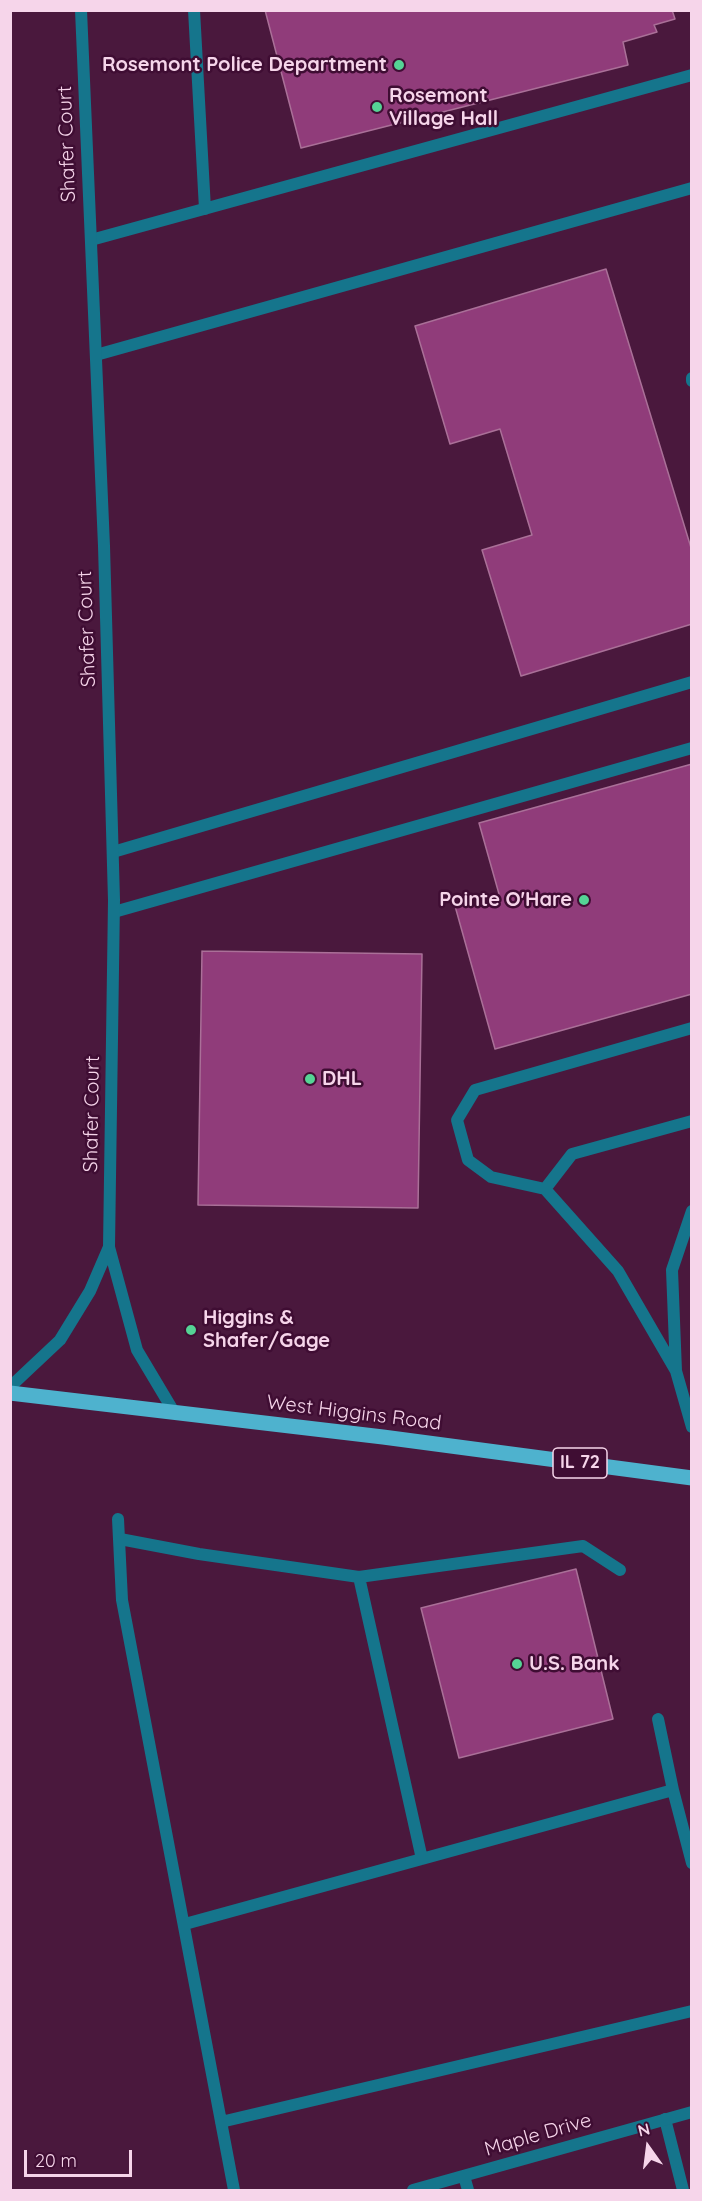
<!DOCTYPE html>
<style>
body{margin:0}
#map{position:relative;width:702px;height:2201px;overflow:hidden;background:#4a183d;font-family:Quicksand,sans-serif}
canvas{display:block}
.frame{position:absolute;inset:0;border:12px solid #f6d5ea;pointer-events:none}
.north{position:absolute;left:618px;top:2117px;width:60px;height:60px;-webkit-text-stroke:4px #3f0d33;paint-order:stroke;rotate:346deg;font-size:16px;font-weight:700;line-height:24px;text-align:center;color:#f6d5ea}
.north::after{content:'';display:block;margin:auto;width:21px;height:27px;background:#f6d5ea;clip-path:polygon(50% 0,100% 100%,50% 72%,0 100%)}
.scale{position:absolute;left:24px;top:2150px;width:108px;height:27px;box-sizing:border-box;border:3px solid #f6d5ea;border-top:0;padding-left:8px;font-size:18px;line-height:21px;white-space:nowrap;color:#f6d5ea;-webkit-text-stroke:4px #3f0d33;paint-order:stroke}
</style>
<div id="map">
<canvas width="702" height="2201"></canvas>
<div class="frame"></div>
<div class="north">N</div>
<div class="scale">20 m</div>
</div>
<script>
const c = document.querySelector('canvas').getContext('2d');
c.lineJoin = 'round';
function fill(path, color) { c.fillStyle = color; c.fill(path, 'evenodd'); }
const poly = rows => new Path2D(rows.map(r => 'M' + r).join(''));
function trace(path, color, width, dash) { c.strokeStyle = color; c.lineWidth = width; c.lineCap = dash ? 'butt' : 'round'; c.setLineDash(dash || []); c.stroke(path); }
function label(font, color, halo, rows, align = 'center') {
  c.font = font + ' Quicksand,sans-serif'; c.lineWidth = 5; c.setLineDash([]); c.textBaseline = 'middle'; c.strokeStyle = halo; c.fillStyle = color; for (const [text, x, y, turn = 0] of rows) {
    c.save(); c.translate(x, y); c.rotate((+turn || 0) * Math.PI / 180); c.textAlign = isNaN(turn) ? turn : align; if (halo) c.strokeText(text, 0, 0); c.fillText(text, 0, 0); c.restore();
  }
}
const building = poly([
 [265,10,672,10,675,19,654,25,657,32,623,42,628,65,301,148,265,10],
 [606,269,692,551,692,624,521,676,482,550,532,535,500,429,450,444,415,326,606,269],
 [692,764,692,994,495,1049,455,906,499,894,479,823,692,764],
 [202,951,422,954,418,1208,198,1205,202,951],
 [576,1569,613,1719,459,1758,421,1608,576,1569]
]);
fill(building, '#903c7a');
trace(building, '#aa7098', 1.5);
trace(poly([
 [194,10,205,209],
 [91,240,692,75],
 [96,355,692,188],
 [692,378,692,381],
 [113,852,692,682],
 [114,912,692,748],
 [545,1189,572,1154,692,1121],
 [692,1211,672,1270,676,1371,692,1427],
 [676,1371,618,1271,545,1189,491,1177,468,1160,457,1120,475,1090,692,1028],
 [118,1519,122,1600,234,2190],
 [120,1539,199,1554,359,1577,583,1546,620,1570],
 [359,1577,422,1859],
 [658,1719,673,1790],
 [185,1924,673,1790,692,1863],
 [665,2119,683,2190],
 [221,2122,692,2011]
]), '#15758c', 12);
trace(poly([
 [81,10,104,546,114,900,109,1247,137,1350,174,1412],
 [10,1387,60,1340,90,1291,109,1247],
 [464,2176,468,2190],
 [413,2190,692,2112]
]), '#15758c', 12);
trace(poly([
 [10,1393,383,1437,692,1478]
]), '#4eb2ce', 15);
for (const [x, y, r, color] of [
 [399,65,6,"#55d395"],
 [377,107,6,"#55d395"],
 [584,900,6,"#55d395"],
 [310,1079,6,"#55d395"],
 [191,1330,6,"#55d395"],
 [517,1664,6,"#55d395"]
]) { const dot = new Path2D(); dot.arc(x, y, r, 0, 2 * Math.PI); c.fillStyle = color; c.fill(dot); trace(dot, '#3f0d33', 2); }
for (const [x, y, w] of [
 [580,1463,54]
]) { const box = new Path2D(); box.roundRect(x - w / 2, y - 15, w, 30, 4.5); c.fillStyle = '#3f0d33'; c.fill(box); trace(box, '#f6d5ea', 1.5); }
label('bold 18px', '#f6d5ea', null, [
 ["IL 72",580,1463]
]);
label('bold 20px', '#f6d5ea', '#3f0d33', [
 ["Rosemont Police Department",387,65,"right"],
 ["Rosemont",389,96],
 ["Village Hall",389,119],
 ["Pointe O'Hare",572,900,"right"],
 ["DHL",322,1079],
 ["Higgins &",203,1318],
 ["Shafer/Gage",203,1341],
 ["U.S. Bank",529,1664]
], 'left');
label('20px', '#f6d5ea', '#3f0d33', [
 ["Shafer Court",67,144,-92],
 ["Shafer Court",87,629,-92],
 ["Shafer Court",92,1114,-89],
 ["West Higgins Road",354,1413,7],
 ["Maple Drive",538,2135,-16]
]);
</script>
